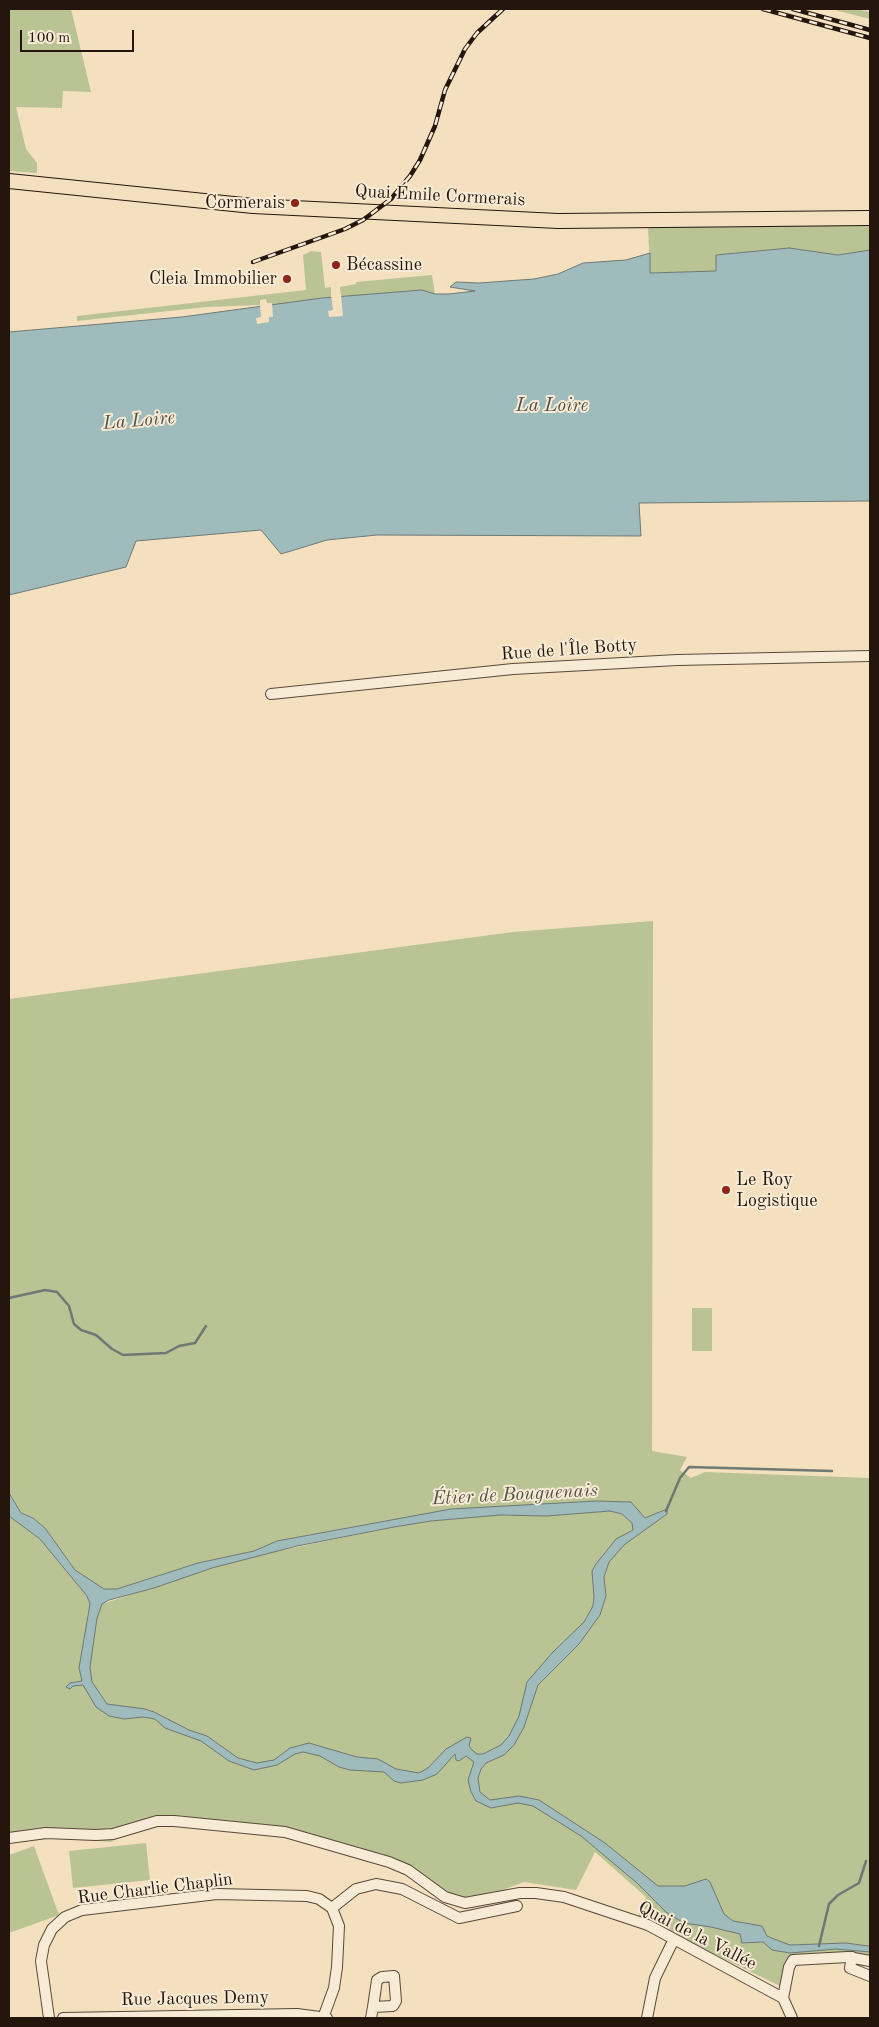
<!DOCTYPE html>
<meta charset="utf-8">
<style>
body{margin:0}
#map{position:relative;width:879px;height:2027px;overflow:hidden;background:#f4e0bf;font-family:"Old Standard TT",serif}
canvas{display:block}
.frame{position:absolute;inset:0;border:10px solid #24160c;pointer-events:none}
.scale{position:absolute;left:20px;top:30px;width:114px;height:22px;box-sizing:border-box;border:2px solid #24160c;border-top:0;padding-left:6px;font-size:15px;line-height:18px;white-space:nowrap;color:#24160c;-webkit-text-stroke:4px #f8ebd5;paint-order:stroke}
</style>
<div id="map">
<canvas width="879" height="2027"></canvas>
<div class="frame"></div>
<div class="scale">100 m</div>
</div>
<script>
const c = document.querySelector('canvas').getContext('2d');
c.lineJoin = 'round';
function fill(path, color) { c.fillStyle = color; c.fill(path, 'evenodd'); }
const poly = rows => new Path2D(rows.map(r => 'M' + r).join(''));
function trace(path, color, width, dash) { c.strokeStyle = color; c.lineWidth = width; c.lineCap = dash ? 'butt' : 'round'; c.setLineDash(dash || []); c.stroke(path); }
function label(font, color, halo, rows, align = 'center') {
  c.font = font + ' "Old Standard TT",serif'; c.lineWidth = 4; c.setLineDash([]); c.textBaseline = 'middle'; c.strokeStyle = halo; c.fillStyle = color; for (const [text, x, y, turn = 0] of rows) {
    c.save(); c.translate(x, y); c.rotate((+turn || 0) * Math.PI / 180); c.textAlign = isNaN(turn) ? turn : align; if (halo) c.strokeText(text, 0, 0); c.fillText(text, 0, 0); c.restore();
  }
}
fill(poly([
 [9,9,71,9,91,92,63,91,62,108,16,107,26,149,37,163,37,173,9,171],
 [831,9,856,9,870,12,870,19],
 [870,223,870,250,860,253,838,255,789,248,767,250,716,255,717,271,650,273,648,227],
 [311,251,321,252,325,288,331,287,331,297,273,305,267,303,266,299,260,300,260,305,206,307,77,321,77,316,306,290,303,255],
 [432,275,435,294,422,290,341,297,340,287,356,284,356,282],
 [653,921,652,1451,687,1457,680,1470,691,1478,705,1472,870,1478,870,1958,848,1953,788,1957,782,1987,638,1917,646,1897,595,1852,576,1890,524,1882,460,1906,401,1871,278,1835,174,1825,154,1826,122,1836,111,1842,59,1838,9,1843,9,1516,40,1539,87,1596,102,1604,212,1568,268,1553,394,1527,431,1521,500,1515,547,1516,610,1511,622,1514,632,1523,634,1530,667,1509,645,1518,631,1502,613,1502,385,1521,277,1541,254,1551,198,1563,117,1589,104,1589,90,1582,75,1570,45,1528,33,1518,21,1513,9,1493,9,999,513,932],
 [692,1308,712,1308,712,1351,692,1351],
 [146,1843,150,1880,73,1888,69,1851],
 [34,1846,59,1915,9,1933,9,1855]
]), '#b9c394');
const water = poly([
 [789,248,838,255,870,250,870,501,639,503,641,536,377,535,327,540,281,554,261,530,136,541,126,567,9,595,9,332,182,317,322,298,422,290,435,294,449,294,475,291,450,287,456,282,479,283,534,279,558,274,583,263,626,260,650,253,650,273,716,271,716,255,789,248],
 [9,1493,21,1513,33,1518,45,1528,75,1570,104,1589,117,1589,198,1563,254,1551,277,1541,451,1509,596,1501,631,1502,645,1518,667,1509,667,1514,624,1545,609,1562,604,1577,606,1596,600,1615,579,1644,538,1685,524,1727,514,1745,504,1755,486,1763,481,1769,478,1778,480,1792,490,1800,519,1796,539,1800,605,1843,658,1886,685,1886,706,1879,710,1882,724,1914,733,1921,762,1926,767,1936,774,1939,790,1945,846,1943,868,1946,870,1946,870,1952,836,1949,790,1953,772,1950,763,1942,742,1943,740,1934,711,1927,684,1923,667,1913,637,1883,581,1836,533,1806,518,1803,491,1808,476,1801,471,1792,468,1780,474,1762,466,1756,459,1761,456,1760,455,1754,437,1774,423,1780,401,1783,394,1781,384,1772,350,1770,339,1767,320,1756,303,1752,295,1754,277,1765,254,1770,229,1761,201,1741,165,1728,155,1719,143,1717,124,1719,109,1716,96,1707,83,1685,73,1686,70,1689,66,1687,70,1683,82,1681,79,1668,90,1604,87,1596,40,1539,9,1516,9,1493],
 [610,1511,622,1514,632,1523,633,1530,616,1539,596,1564,592,1571,594,1597,593,1606,584,1622,552,1653,527,1682,519,1716,509,1736,501,1745,483,1754,477,1754,472,1750,469,1746,471,1738,467,1737,446,1749,428,1768,419,1773,396,1769,378,1759,357,1757,309,1743,290,1748,274,1760,257,1763,238,1758,207,1736,189,1730,154,1712,145,1709,107,1704,92,1682,90,1667,97,1618,102,1604,109,1600,154,1588,212,1568,297,1546,394,1527,431,1521,500,1515,547,1516,610,1511]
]);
fill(water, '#9fbbbb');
trace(water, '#6e7975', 1);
fill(poly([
 [341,294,343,316,329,317,328,311,333,310,331,295],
 [272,303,273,317,269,317,269,322,257,324,256,318,261,317,260,304]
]), '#f4e0bf');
trace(poly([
 [9,1298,45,1290,57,1292,69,1306,74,1324,81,1330,96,1335,112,1349,123,1355,166,1353,179,1346,195,1343,206,1326],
 [666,1511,680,1478,689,1467,832,1471],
 [819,1946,829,1904,838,1895,859,1883,866,1861]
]), '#6e7975', 2.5);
const minor = poly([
 [271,694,513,669,677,660,870,656],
 [9,1838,46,1833,96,1835,113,1834,157,1821,174,1821,285,1832,389,1862,408,1870,445,1897,465,1903,520,1893,536,1893,564,1897,648,1925,783,1998,792,2018],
 [332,1908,356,1889,376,1884,402,1889,459,1918,517,1906],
 [852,1957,850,1968,870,1976],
 [783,1998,789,1967,793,1960,848,1957,870,1961],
 [49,2018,41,1961,44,1945,52,1929,65,1917,82,1910,217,1894,307,1896,319,1899,332,1908,339,1926,337,1967,334,1988,323,2018],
 [63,2018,297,2014,327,2018],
 [371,2018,373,2007,377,1980,382,1977,394,1976,396,2001,393,2006,373,2007],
 [647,2018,655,1978,674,1939]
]);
const major = poly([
 [9,181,253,206,558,221,870,218]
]);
trace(minor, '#584839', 12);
trace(major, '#24160c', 16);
trace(minor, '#f8ebd5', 10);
trace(major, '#f4e0bf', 14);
const rail = poly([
 [763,9,870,38],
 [793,9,870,30],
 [253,262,345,229,363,220,391,199,410,176,420,160,435,126,445,90,465,49,477,33,503,9]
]);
trace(rail, '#24160c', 4.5);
trace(rail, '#f8ebd5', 2.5, [8]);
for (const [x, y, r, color] of [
 [295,203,5,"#8f2418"],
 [336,265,5,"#8f2418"],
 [287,279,5,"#8f2418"],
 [726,1190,5,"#8f2418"]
]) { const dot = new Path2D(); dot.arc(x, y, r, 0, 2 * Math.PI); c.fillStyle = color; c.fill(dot); trace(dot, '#f8ebd5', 2); }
label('18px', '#24160c', '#f8ebd5', [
 ["Quai Émile Cormerais",440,196,3],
 ["Rue de l'Île Botty",569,650,-4],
 ["Rue Charlie Chaplin",155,1889,-7],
 ["Quai de la Vallée",697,1936,27],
 ["Rue Jacques Demy",195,1999,-1]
]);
label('18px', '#24160c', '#f8ebd5', [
 ["Cormerais",285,203],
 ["Bécassine",346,265,"left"],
 ["Cleia Immobilier",277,279],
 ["Le Roy",736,1180,"left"],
 ["Logistique",736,1201,"left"]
], 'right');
label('italic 19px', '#4f5049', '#f8ebd5', [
 ["La Loire",552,406],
 ["La Loire",139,421,-5],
 ["Étier de Bouguenais",515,1495,-3]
]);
</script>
